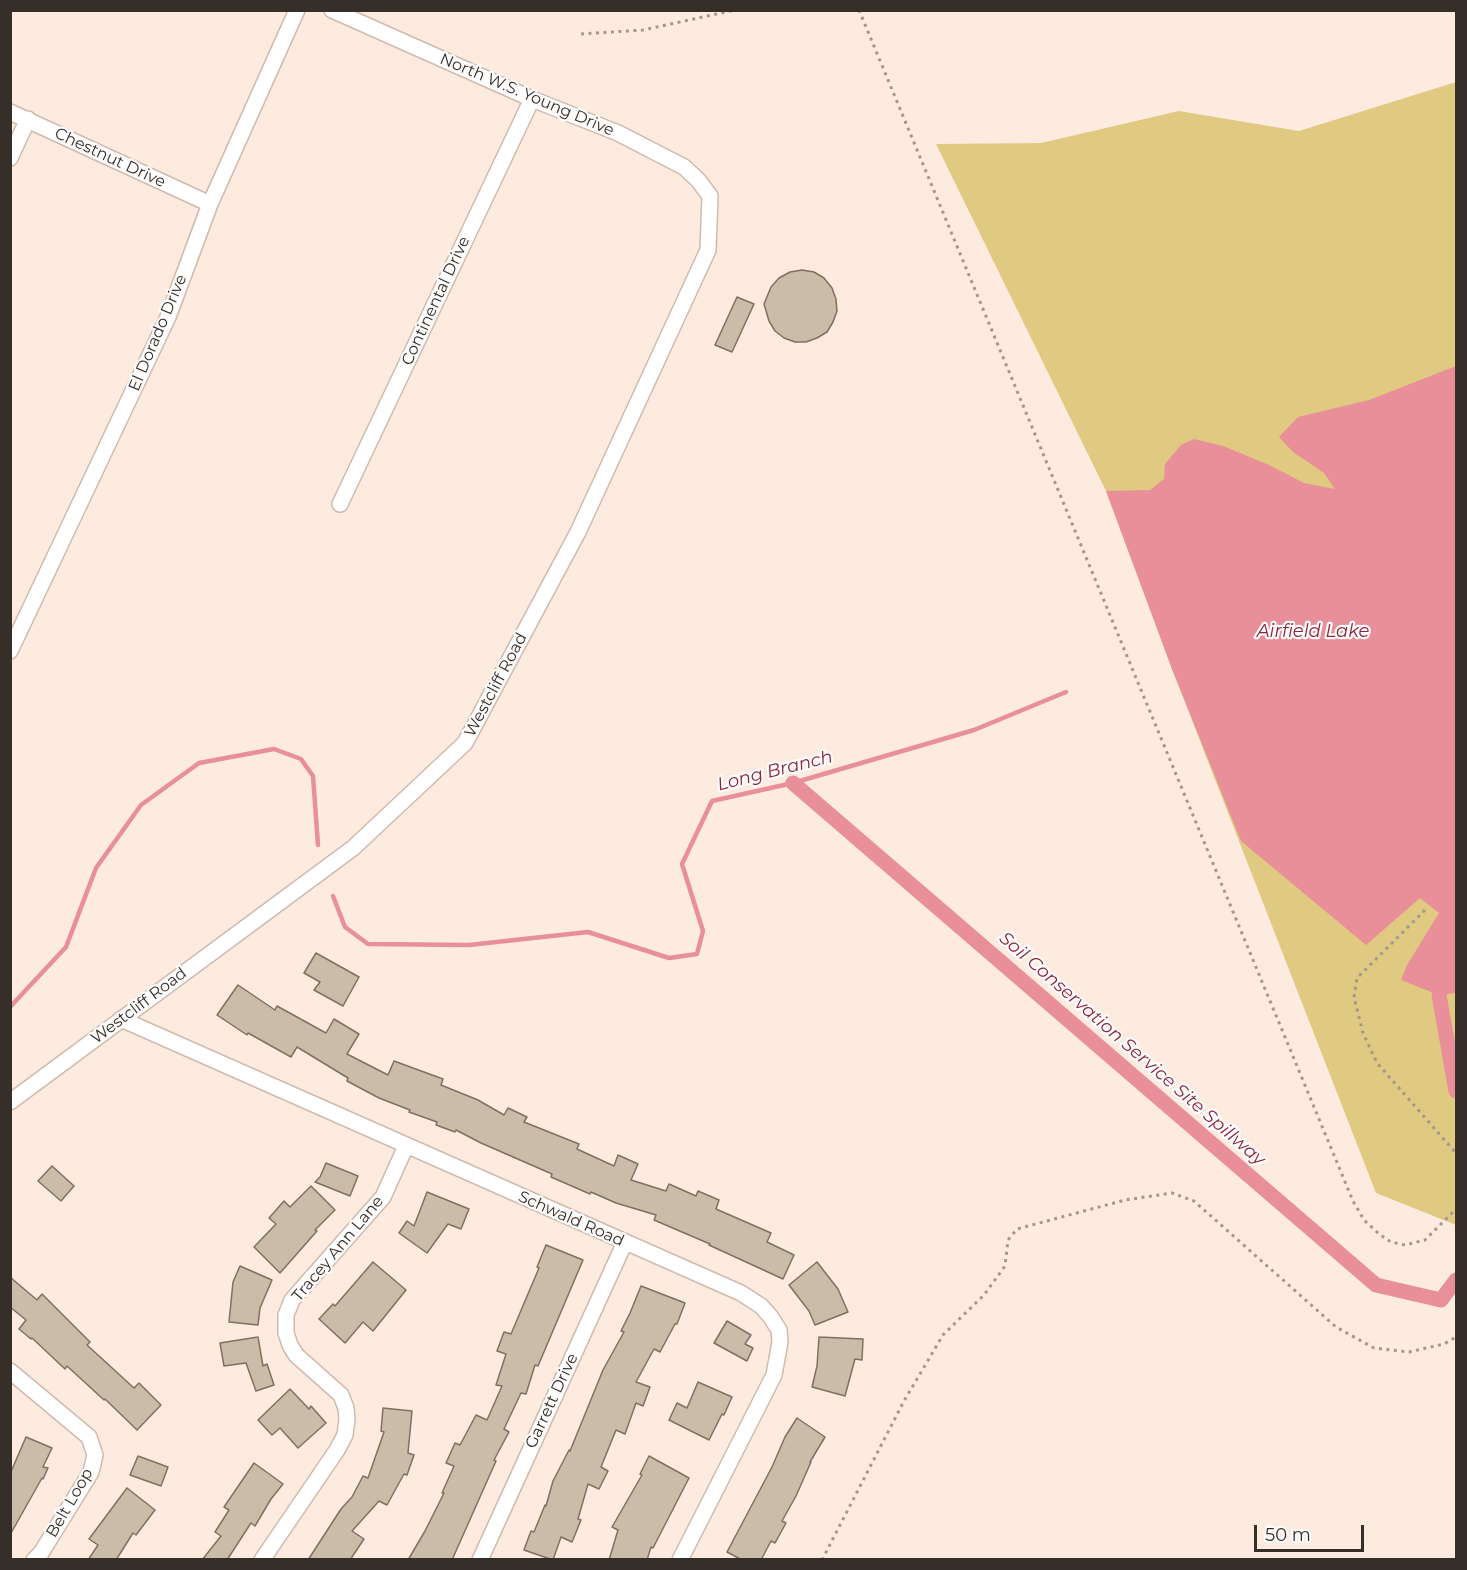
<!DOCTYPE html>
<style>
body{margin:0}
#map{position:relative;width:1467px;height:1570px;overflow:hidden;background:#fdebe0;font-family:Montserrat,sans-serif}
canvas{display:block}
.frame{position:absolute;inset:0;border:12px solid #362e28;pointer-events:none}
.scale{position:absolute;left:1254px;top:1525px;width:110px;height:27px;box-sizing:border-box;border:3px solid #362e28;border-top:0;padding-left:8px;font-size:18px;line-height:21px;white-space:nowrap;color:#362e28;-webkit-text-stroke:4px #fcfcfc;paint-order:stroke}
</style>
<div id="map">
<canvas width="1467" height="1570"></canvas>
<div class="frame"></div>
<div class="scale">50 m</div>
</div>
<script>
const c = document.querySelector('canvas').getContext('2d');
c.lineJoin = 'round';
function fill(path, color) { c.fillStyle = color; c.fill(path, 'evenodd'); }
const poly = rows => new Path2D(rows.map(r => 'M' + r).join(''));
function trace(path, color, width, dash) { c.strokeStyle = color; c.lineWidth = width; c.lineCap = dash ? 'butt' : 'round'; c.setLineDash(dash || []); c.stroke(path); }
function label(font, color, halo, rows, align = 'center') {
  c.font = font + ' Montserrat,sans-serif'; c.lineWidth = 4.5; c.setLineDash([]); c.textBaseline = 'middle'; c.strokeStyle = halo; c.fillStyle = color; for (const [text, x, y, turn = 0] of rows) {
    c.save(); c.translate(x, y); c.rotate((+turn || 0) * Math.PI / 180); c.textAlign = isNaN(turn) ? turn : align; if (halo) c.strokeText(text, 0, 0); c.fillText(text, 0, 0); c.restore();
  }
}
fill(poly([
 [1456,82,1456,1225,1376,1193,1172,669,1106,491,936,144,1041,143,1179,111,1299,131]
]), '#e0c980');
fill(poly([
 [1456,366,1456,993,1439,995,1401,980,1407,965,1439,913,1420,898,1366,945,1241,841,1172,669,1106,491,1150,490,1164,479,1165,464,1181,445,1194,439,1223,446,1269,465,1304,483,1335,489,1324,473,1293,452,1279,437,1298,417,1369,400]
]), '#e88f99');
trace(poly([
 [333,896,345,927,368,944,469,945,588,932,669,958,697,954,703,931,682,864,712,801,793,783,974,730,1066,692],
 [10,1007,66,947,96,868,141,805,199,763,274,749,301,759,313,776,318,845]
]), '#e88f99', 4.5);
trace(poly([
 [793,783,1376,1285,1441,1300,1456,1280],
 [1439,995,1456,1091]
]), '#e88f99', 15);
const building = poly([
 [802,270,814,272,824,278,832,288,836,299,837,311,833,322,827,332,817,338,806,342,795,342,784,338,775,331,769,321,764,304,771,287,779,278,790,272,802,270],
 [737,297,754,304,732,352,715,345,737,297],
 [316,953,359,977,343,1006,314,990,320,982,304,973,316,953],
 [238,985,275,1010,277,1006,326,1033,334,1019,359,1034,347,1054,388,1075,394,1061,443,1079,441,1085,478,1100,504,1115,508,1108,527,1117,524,1122,579,1144,577,1149,614,1166,618,1155,638,1164,631,1180,666,1191,669,1184,696,1196,698,1191,719,1200,716,1209,771,1233,767,1242,794,1255,783,1279,709,1245,710,1244,654,1220,656,1215,616,1203,591,1192,590,1194,551,1177,552,1174,481,1143,456,1130,455,1132,436,1125,437,1122,409,1112,410,1110,379,1098,347,1081,348,1078,297,1047,291,1057,248,1033,247,1035,217,1015,238,985],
 [326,1163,358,1176,350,1196,315,1182,320,1177,326,1163],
 [52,1166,74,1186,61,1201,38,1181,52,1166],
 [311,1186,335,1210,315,1230,317,1231,280,1273,254,1247,276,1224,269,1218,284,1201,290,1207,311,1186],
 [427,1192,469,1209,461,1229,448,1224,427,1253,399,1233,407,1221,414,1226,427,1192],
 [546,1245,583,1260,538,1366,535,1365,526,1394,521,1393,504,1429,509,1432,494,1460,496,1461,452,1560,408,1560,425,1531,444,1493,442,1493,454,1466,446,1463,455,1443,460,1445,476,1415,487,1420,502,1386,496,1385,506,1354,497,1351,504,1332,511,1334,539,1268,537,1267,546,1245],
 [373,1262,406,1290,373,1331,363,1322,345,1343,319,1319,333,1304,335,1306,373,1262],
 [817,1262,838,1289,848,1312,815,1325,809,1311,789,1285,817,1262],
 [240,1266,272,1280,260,1308,258,1325,229,1322,233,1282,240,1266],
 [10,1277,37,1300,42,1294,90,1342,87,1345,134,1388,139,1383,161,1405,137,1430,105,1399,104,1400,67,1366,65,1369,32,1338,31,1339,19,1329,26,1320,10,1307,10,1277],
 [641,1286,685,1303,677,1324,675,1324,660,1352,654,1349,636,1382,650,1387,643,1406,636,1403,625,1434,616,1430,601,1467,608,1471,599,1489,588,1484,578,1519,581,1520,572,1542,561,1537,553,1560,524,1550,531,1531,534,1532,545,1505,546,1506,553,1481,569,1450,570,1451,603,1370,624,1332,621,1331,630,1313,641,1286],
 [727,1321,751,1335,745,1344,753,1348,747,1361,714,1343,727,1321],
 [258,1337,263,1366,267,1364,274,1385,256,1391,246,1363,224,1366,220,1343,258,1337],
 [819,1337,863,1339,862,1360,855,1359,845,1396,812,1387,817,1366,819,1337],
 [698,1382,732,1397,724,1415,722,1414,709,1440,669,1420,677,1403,687,1408,698,1382],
 [290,1389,309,1409,311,1406,326,1423,298,1448,280,1428,272,1435,258,1420,290,1389],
 [383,1408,412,1411,408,1453,414,1455,407,1475,404,1474,387,1505,379,1501,352,1531,364,1539,350,1560,308,1560,341,1509,352,1497,363,1476,368,1478,384,1432,381,1431,383,1408],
 [797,1418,825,1437,810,1462,811,1462,796,1496,782,1521,786,1523,775,1543,771,1541,761,1560,742,1560,727,1552,772,1467,785,1437,797,1418],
 [26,1437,52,1448,43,1467,48,1468,43,1479,42,1478,10,1535,10,1474,26,1437],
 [138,1456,168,1467,161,1486,130,1475,138,1456],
 [649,1456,689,1478,653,1548,651,1547,647,1560,609,1560,618,1530,612,1527,642,1475,640,1474,649,1456],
 [254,1463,283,1484,271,1499,255,1526,251,1523,227,1560,202,1560,221,1536,215,1532,229,1510,224,1507,254,1463],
 [127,1488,155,1510,136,1535,133,1533,116,1560,88,1560,98,1545,89,1539,127,1488]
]);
fill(building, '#cbbba9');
trace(building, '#7f7160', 1.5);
const minor = poly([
 [10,112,210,204],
 [10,158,28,119],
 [340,504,532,99],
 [10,651,168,317,210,204,297,10],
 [121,1019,741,1293,761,1306,770,1316,779,1330,780,1342,774,1375,680,1560],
 [10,1102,353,848,465,743,578,532,708,250,710,196,698,180,684,167,618,133,532,99,332,10],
 [10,1371,89,1437,95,1455,91,1472,41,1553,34,1560],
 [262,1560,337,1450,345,1435,347,1419,346,1408,341,1395,296,1355,290,1345,286,1333,286,1315,292,1300,383,1197,406,1146],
 [480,1560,625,1242]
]);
trace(minor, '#d0baad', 18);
trace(poly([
 [859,10,1353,1201,1364,1220,1379,1234,1391,1242,1405,1245,1425,1240,1456,1209],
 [581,34,643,30,735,10],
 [1425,910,1357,978,1354,997,1363,1033,1377,1063,1456,1153],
 [822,1560,904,1401,943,1335,984,1295,1005,1266,1008,1240,1017,1229,1125,1200,1172,1193,1194,1201,1336,1327,1374,1348,1409,1352,1444,1344,1456,1337]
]), '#a4978e', 3, [3, 4.5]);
trace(minor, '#fff', 15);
label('16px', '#362e28', '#fcfcfc', [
 ["North W.S. Young Drive",527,95,23],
 ["Chestnut Drive",110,158,25],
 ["Continental Drive",436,301,-65],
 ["El Dorado Drive",158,333,-67],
 ["Westcliff Road",496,685,-62],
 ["Westcliff Road",139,1006,-37],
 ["Schwald Road",571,1219,24],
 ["Tracey Ann Lane",338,1249,-50],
 ["Garrett Drive",552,1401,-65],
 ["Belt Loop",70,1503,-60]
]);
label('italic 18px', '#8c243a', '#fcfcfc', [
 ["Airfield Lake",1313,632],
 ["Long Branch",775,771,-14],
 ["Soil Conservation Service Site Spillway",1132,1049,41]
]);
</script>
